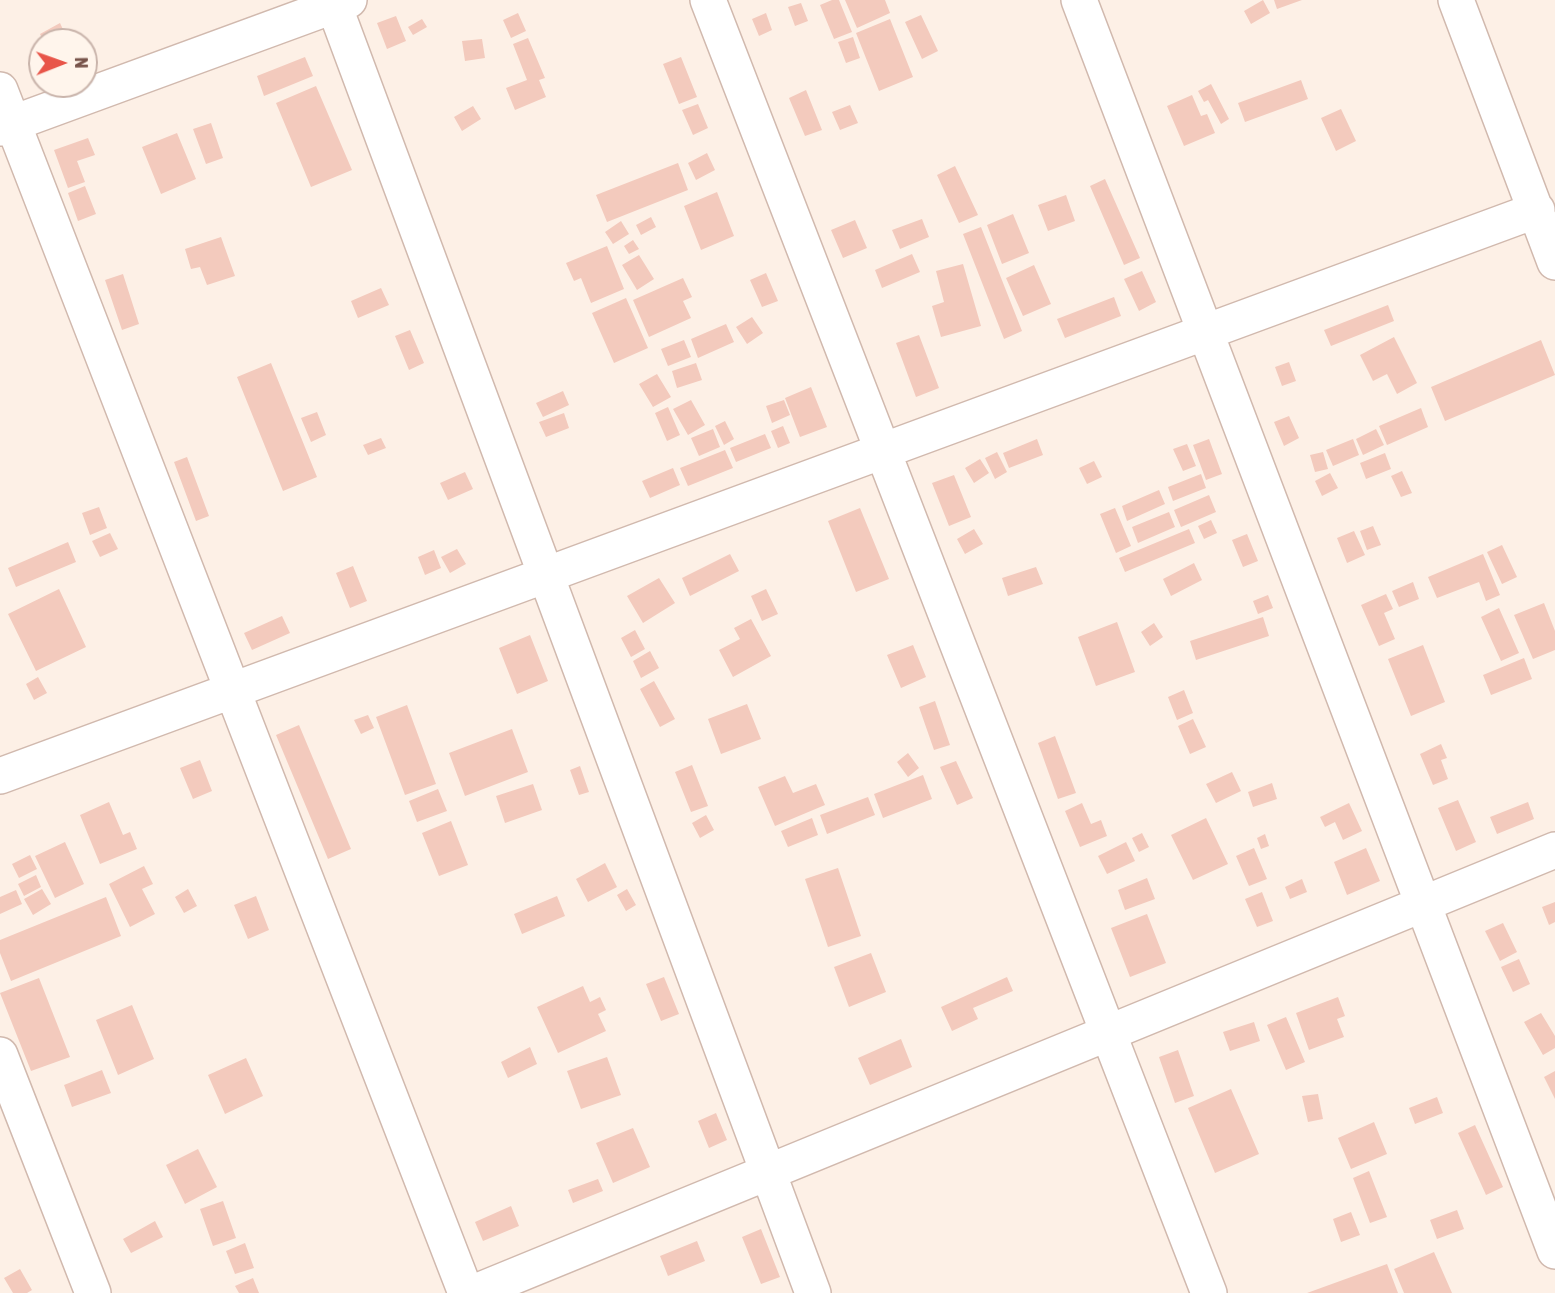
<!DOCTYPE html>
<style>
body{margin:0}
#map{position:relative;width:1555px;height:1293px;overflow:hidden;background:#fdf0e6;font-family:"Asap Condensed",sans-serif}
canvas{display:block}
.north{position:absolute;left:28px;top:28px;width:70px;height:70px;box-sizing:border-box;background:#fff5ec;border:2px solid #c9b4ab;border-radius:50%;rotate:89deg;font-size:19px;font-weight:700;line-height:28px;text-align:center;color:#77534a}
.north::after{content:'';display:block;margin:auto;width:24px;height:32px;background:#e85549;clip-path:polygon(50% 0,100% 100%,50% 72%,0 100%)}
</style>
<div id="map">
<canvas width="1555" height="1293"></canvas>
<div class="north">N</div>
</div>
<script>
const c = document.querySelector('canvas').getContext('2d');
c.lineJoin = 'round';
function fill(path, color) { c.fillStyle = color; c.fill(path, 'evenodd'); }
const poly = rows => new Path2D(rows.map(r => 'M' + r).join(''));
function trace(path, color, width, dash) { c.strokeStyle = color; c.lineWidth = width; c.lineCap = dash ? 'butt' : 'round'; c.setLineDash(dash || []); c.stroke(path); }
fill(poly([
 [832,0,839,0,852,32,834,39,820,5],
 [845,0,885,0,890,13,857,28],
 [1263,0,1270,13,1251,24,1244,11],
 [1274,0,1302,0,1277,9],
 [801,3,808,21,795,26,788,7],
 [518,13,526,31,511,38,503,20],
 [766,13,772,30,759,36,752,19],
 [921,15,938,51,922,59,905,22],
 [396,16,406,41,387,49,377,23],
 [422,19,427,27,413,35,408,27],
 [890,19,913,77,879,91,856,33],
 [60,23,67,38,59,42,44,42,40,34],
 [853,37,860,58,846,63,838,42],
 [528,38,545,78,539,80,546,97,515,110,506,88,527,80,513,44],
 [482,39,485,58,465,61,462,41],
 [305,57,313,76,264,96,257,76],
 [681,57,697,97,679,104,663,64],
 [1301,80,1308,99,1245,122,1238,103],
 [1211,84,1229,119,1221,124,1208,100,1204,102,1198,91],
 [316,86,352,170,311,187,276,103],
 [806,90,822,130,805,136,789,98],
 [1192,95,1201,116,1207,114,1215,133,1184,146,1167,106],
 [698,104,708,128,693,135,682,110],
 [850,105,858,123,840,130,832,112],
 [473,106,481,119,462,131,454,117],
 [1341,109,1356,141,1336,151,1321,118],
 [211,123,223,158,206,164,193,129],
 [177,133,196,179,161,194,142,147],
 [88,138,95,155,77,161,85,182,68,188,54,150],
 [707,153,715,170,696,180,688,163],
 [678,163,688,190,607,222,596,195],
 [955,166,978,215,959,223,937,175],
 [1105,179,1140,258,1124,265,1090,186],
 [85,186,96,214,78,221,68,193],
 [717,192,734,236,701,250,684,206],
 [1066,195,1075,221,1048,231,1038,205],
 [1013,214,1029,253,1002,264,987,225],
 [651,217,656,227,641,235,636,225],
 [922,219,929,237,900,249,892,230],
 [855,220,867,248,843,258,831,230],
 [621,221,629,234,613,244,605,232],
 [981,227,1022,331,1004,339,963,234],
 [221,237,235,276,207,285,200,267,191,269,185,249],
 [633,240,639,249,629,254,624,246],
 [607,246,624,289,591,303,581,278,574,281,566,263],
 [912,254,920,272,882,288,875,270],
 [639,255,654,279,637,290,622,265],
 [963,264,981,326,941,337,932,306,944,302,936,271],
 [1034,265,1051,304,1023,316,1006,278],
 [1142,271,1156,302,1139,311,1124,279],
 [766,273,778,301,762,307,750,280],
 [123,274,139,324,122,330,105,280],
 [683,278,692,297,683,301,691,318,649,337,633,300],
 [381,288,389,305,358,318,351,301],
 [1114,297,1121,316,1065,338,1057,319],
 [626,298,648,348,614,363,592,313],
 [1388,305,1394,321,1331,346,1324,330],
 [752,317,763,333,747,344,736,327],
 [726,324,734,342,698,358,691,339],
 [410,330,424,363,409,370,395,336],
 [919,335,939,388,916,397,896,343],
 [1394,337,1417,383,1397,394,1387,374,1373,381,1360,355],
 [684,340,691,357,668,366,661,349],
 [1541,340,1555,375,1445,421,1431,387],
 [1289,362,1296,381,1282,386,1275,367],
 [271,363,317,477,283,491,237,377],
 [696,363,702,380,677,388,672,371],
 [657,374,671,397,653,407,639,384],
 [811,387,827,427,800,437,785,398],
 [563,391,569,405,543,417,536,403],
 [691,400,705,425,688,435,673,409],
 [784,400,790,415,772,423,766,406],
 [668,407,680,435,667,441,655,413],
 [1421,408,1428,427,1387,445,1379,426],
 [317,412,326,435,311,442,301,418],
 [564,413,569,428,546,437,539,422],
 [1289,416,1299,438,1284,446,1274,422],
 [725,421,734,439,724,445,715,426],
 [783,426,790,443,778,448,771,431],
 [713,429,720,447,699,456,691,438],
 [1376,429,1384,445,1363,455,1356,439],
 [765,434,771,448,736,462,730,448],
 [381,438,386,448,368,455,363,445],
 [1037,439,1043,455,1009,468,1003,453],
 [1209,439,1222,474,1206,480,1193,445],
 [1353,439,1359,455,1333,466,1326,450],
 [1187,444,1196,466,1183,471,1173,449],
 [725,450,733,468,688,486,680,468],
 [997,452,1007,472,995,479,985,458],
 [1323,452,1328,469,1315,472,1310,455],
 [1385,453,1391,469,1366,479,1360,463],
 [187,457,209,516,196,521,174,462],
 [980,459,989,473,974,483,965,468],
 [1094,461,1102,477,1087,484,1079,468],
 [673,468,680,485,650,498,642,481],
 [1402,471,1412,493,1401,497,1391,476],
 [465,472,473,489,448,500,440,483],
 [1330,473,1338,488,1322,496,1315,481],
 [1201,474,1206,488,1173,501,1168,487],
 [954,475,971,517,949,526,932,483],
 [1159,490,1165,504,1127,521,1122,506],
 [1209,495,1216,512,1181,527,1174,510],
 [99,507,107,528,90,535,82,513],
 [860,508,889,579,856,592,828,521],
 [1115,508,1131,546,1116,553,1100,514],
 [1169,512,1175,527,1138,543,1132,527],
 [1211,520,1217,533,1204,539,1198,526],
 [1373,526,1381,545,1367,550,1360,531],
 [974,529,983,544,965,554,957,539],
 [1189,529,1195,543,1125,572,1119,558],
 [1354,531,1365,555,1347,563,1337,538],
 [110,533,118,549,100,557,92,541],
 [1247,534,1258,561,1243,567,1232,540],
 [68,542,76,562,16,587,8,568],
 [1502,545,1517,577,1502,584,1487,552],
 [457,549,466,564,450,573,441,557],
 [434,550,441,568,425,575,418,557],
 [730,554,739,571,690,596,682,578],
 [1483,554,1500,595,1486,601,1479,582,1437,598,1428,577],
 [1194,563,1202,580,1171,596,1163,579],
 [353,566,367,601,350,608,336,573],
 [1036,567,1043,584,1008,596,1002,578],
 [659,578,675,603,643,623,627,596],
 [1413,582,1419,599,1399,607,1392,591],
 [59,589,86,647,36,671,8,614],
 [766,589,778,614,762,621,751,596],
 [1386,594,1393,609,1384,613,1395,639,1379,646,1361,605],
 [1268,595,1273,608,1258,614,1253,601],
 [1544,603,1555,631,1555,650,1533,659,1514,615],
 [1499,608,1519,653,1501,661,1481,617],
 [282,616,290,633,252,650,244,633],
 [1263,617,1269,636,1196,660,1190,641],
 [751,619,771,656,733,677,719,650,740,639,734,628],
 [1117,622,1135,672,1096,686,1078,637],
 [1154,623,1163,637,1150,646,1141,632],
 [635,630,645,649,631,657,621,638],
 [530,635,548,681,517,694,499,648],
 [913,645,926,677,901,688,887,655],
 [1423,645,1445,702,1411,716,1388,659],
 [650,651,659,668,641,678,633,661],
 [1524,658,1532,679,1491,695,1483,675],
 [38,677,47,693,34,700,26,684],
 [654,681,675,719,660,727,640,689],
 [1184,690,1193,713,1177,720,1168,697],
 [935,701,950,745,934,750,919,707],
 [747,704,761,739,721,754,708,719],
 [407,705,436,784,405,795,376,717],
 [368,715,374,728,361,734,354,720],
 [1193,719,1206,747,1190,754,1178,726],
 [299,725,351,849,328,859,276,735],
 [512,729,528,772,465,796,449,753],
 [1055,736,1076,793,1058,799,1038,743],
 [1441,744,1447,758,1441,760,1448,779,1433,785,1420,754],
 [908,753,919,768,908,777,897,762],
 [200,760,212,791,193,799,180,768],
 [956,761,973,798,957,805,940,767],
 [692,765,708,806,691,812,675,772],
 [580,766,589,792,579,795,570,770],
 [1232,772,1241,791,1216,803,1206,784],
 [923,775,932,799,883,818,874,794],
 [785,776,793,793,816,784,825,805,775,826,758,787],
 [1272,783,1277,799,1253,807,1248,792],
 [533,784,542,810,505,823,496,796],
 [438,789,447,811,417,822,409,801],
 [868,797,875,815,827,834,820,815],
 [1458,800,1476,842,1456,851,1438,808],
 [109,802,123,835,130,832,137,849,100,864,80,815],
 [1528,802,1534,819,1497,834,1490,817],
 [1082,803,1091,824,1101,820,1107,836,1080,847,1065,811],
 [1349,803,1362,831,1343,840,1335,822,1325,827,1320,817],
 [706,815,714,830,700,838,692,823],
 [812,818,818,835,788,847,781,831],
 [1206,818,1228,864,1193,880,1171,835],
 [451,821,468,865,439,876,422,833],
 [1142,833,1149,847,1139,852,1132,838],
 [1265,834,1269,846,1261,849,1257,838],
 [65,842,84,884,55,898,35,856],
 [1126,842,1135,861,1107,874,1098,856],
 [1254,848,1267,879,1249,886,1236,856],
 [1366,848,1380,881,1347,895,1334,862],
 [30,855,37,869,19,878,12,864],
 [605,863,617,887,588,902,576,879],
 [144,866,153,884,142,889,155,914,130,927,109,884],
 [838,868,861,936,828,947,805,879],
 [36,875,41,887,24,896,18,884],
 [1147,878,1155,899,1125,910,1118,890],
 [1302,879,1307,892,1290,899,1285,887],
 [42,889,51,904,33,915,24,899],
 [188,889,197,906,184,913,175,897],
 [627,889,636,905,626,911,617,895],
 [16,890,22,904,0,914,0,897],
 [1262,892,1273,921,1257,927,1245,899],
 [256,896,269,930,248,939,234,905],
 [557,896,565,916,522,934,514,914],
 [106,897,121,936,11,981,0,953,0,940],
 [1555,902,1555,922,1549,925,1542,907],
 [1147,914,1166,963,1130,977,1111,928],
 [1503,923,1517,952,1500,961,1485,931],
 [871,953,886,992,849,1007,834,967],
 [1519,959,1530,984,1513,992,1501,967],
 [664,977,679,1014,661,1021,646,984],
 [1007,977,1013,991,973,1008,978,1019,952,1031,941,1007],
 [39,978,70,1057,31,1071,0,993],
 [583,986,590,1002,600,997,606,1010,598,1014,606,1031,558,1053,537,1007],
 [1338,997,1345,1016,1337,1019,1344,1037,1309,1050,1296,1013],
 [132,1005,154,1059,118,1075,96,1020],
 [1541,1013,1555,1036,1555,1048,1543,1055,1524,1022],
 [1286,1017,1305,1062,1286,1070,1267,1025],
 [1254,1022,1260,1041,1230,1051,1223,1032],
 [901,1039,912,1067,870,1085,858,1058],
 [530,1047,537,1064,508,1078,501,1062],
 [1178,1050,1194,1096,1175,1103,1159,1057],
 [607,1057,621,1095,581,1109,567,1071],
 [246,1058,263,1096,225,1114,208,1075],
 [102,1070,111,1093,72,1107,64,1085],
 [1555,1071,1555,1099,1544,1077],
 [1231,1089,1259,1154,1215,1173,1188,1108],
 [1318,1094,1323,1119,1308,1122,1302,1096],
 [1437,1097,1443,1113,1415,1124,1409,1108],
 [716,1113,727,1140,709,1148,698,1121],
 [1374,1122,1387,1154,1351,1169,1338,1138],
 [1475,1125,1503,1187,1486,1195,1458,1133],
 [633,1128,650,1167,613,1183,596,1143],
 [198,1149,217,1187,185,1204,166,1165],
 [1369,1171,1387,1217,1370,1223,1353,1178],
 [598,1179,603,1191,573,1203,568,1190],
 [223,1201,236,1238,213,1246,200,1209],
 [511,1206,519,1226,483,1241,475,1222],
 [1457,1210,1464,1229,1437,1239,1430,1220],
 [1351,1212,1360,1235,1341,1242,1333,1219],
 [155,1221,163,1237,131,1253,123,1239],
 [761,1229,780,1277,761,1284,742,1237],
 [697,1241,705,1261,668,1276,660,1256],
 [245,1243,254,1268,235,1274,226,1251],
 [1434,1252,1452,1293,1404,1293,1394,1269],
 [1387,1264,1398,1293,1307,1293],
 [20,1269,32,1290,27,1293,13,1293,4,1278],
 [253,1278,259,1293,239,1293,235,1286]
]), '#f3cabd');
const street = poly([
 [332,0,813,1293],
 [708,0,1209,1293],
 [1079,0,1555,1251],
 [1456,0,1555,262],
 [0,90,466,1293],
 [0,128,349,0],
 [0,776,1537,210],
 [0,1055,93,1293],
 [473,1293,1555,850]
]);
trace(street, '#d1b9ae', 38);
trace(street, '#fff', 35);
</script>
